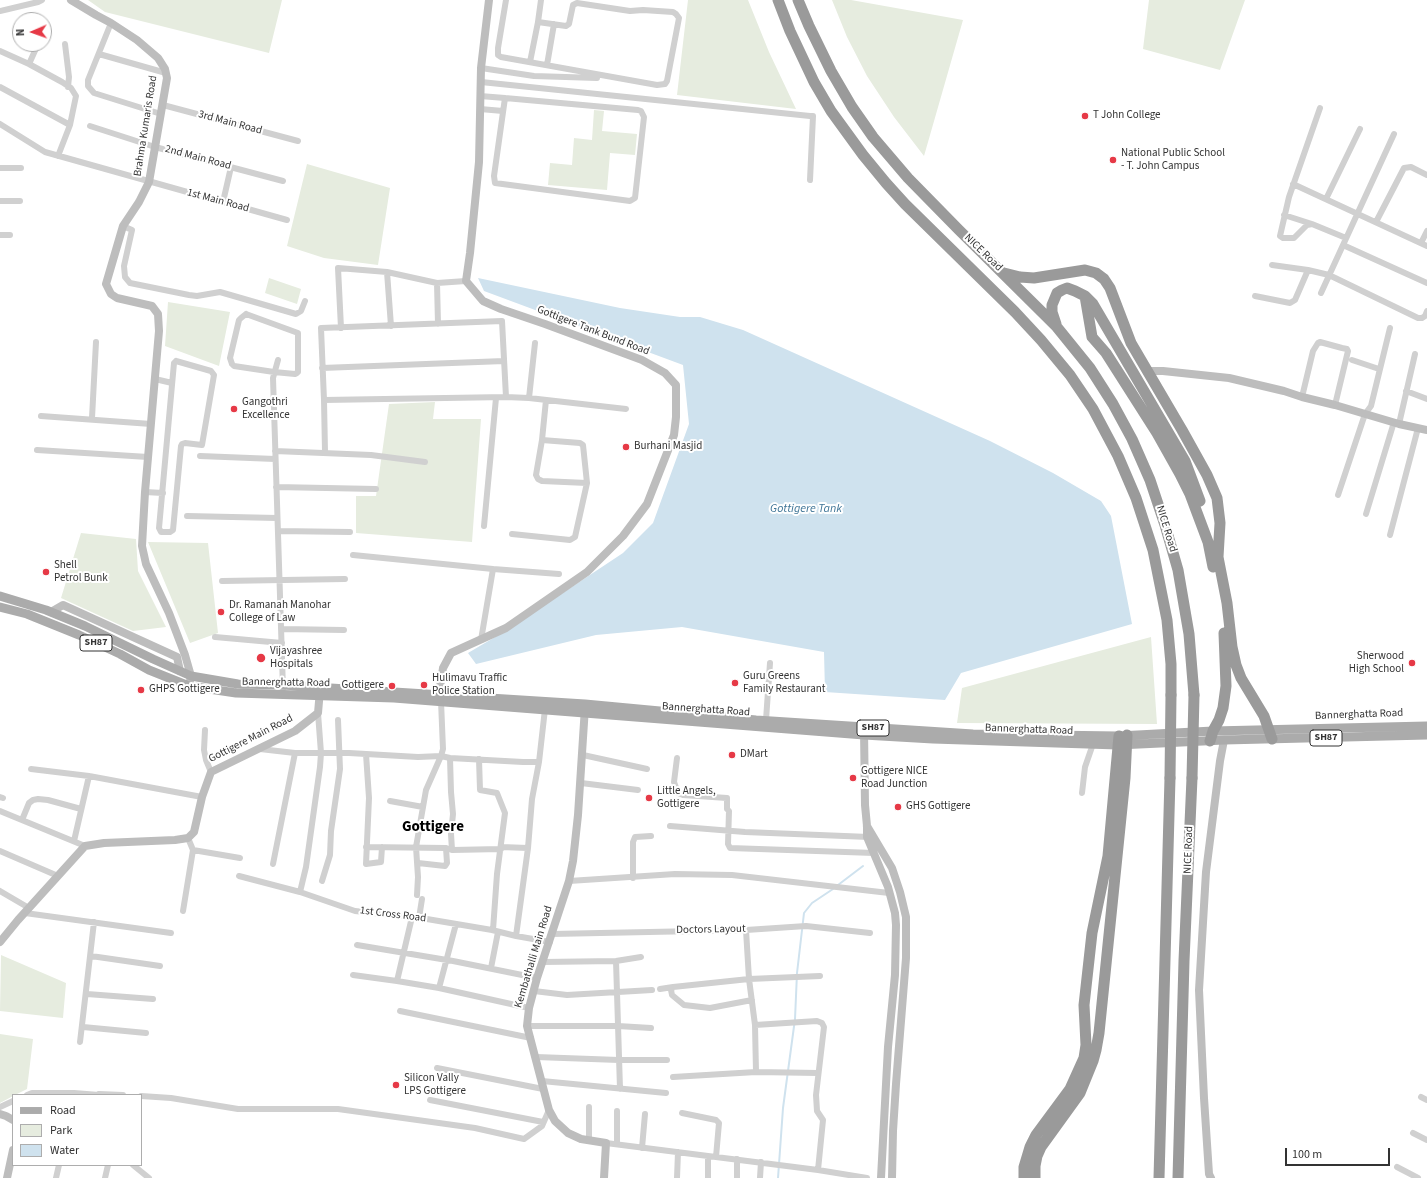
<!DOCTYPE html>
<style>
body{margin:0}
#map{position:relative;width:1427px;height:1178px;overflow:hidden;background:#fff;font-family:"Source Sans 3",sans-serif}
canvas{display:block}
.legend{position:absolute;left:12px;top:1094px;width:130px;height:72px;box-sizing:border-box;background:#fff;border:1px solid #adadad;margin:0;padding:5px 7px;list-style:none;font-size:12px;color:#333}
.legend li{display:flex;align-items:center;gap:8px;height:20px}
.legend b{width:20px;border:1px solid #adadad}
.north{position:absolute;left:12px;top:12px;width:40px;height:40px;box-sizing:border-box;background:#fff;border:1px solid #adadad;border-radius:50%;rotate:268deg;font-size:11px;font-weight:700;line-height:16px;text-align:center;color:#333}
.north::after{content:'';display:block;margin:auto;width:14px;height:18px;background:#e63946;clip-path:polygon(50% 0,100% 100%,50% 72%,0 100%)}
.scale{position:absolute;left:1285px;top:1148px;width:105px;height:18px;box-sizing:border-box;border:2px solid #333;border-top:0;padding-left:5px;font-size:12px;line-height:14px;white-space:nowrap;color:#333;-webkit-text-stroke:3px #fff;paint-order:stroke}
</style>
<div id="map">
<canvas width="1427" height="1178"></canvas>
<ul class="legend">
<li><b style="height:5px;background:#ababab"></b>Road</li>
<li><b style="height:11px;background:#e6ecdf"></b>Park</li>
<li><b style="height:11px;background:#cfe2ee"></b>Water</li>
</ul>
<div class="north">N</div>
<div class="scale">100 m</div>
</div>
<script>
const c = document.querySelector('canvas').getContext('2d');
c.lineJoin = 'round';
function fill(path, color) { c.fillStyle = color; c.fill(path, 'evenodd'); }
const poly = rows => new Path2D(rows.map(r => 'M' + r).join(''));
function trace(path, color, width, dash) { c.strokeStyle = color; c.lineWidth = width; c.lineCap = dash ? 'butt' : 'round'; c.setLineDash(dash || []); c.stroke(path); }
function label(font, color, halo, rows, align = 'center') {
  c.font = font + ' "Source Sans 3",sans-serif'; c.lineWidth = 4; c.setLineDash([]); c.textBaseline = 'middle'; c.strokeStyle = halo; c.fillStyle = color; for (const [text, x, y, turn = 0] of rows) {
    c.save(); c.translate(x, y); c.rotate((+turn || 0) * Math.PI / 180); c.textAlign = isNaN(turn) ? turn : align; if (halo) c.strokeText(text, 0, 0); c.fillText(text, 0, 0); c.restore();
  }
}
fill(poly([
 [88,0,282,0,269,53,105,12],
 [688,0,748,0,769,52,796,109,677,95],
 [832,0,851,0,963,20,924,156,894,117,867,76,847,37],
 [1149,0,1245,0,1220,70,1143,49],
 [594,110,604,111,602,131,637,134,635,155,610,153,607,190,548,185,550,163,572,165,574,138,592,140],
 [307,164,390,188,378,265,324,258,287,246],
 [269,278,301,289,297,304,265,293],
 [168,302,230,312,219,366,165,346],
 [435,402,433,419,481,419,472,542,356,533,356,496,376,496,389,404],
 [81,533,136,539,138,571,166,627,133,631,61,598],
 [148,542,208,543,218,633,190,643],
 [1151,637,1157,724,957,723,962,688],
 [1,955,66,983,63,1018,0,1011],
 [0,1034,33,1039,27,1089,15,1095,13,1095,13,1096,0,1103]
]), '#e6ecdf');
fill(poly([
 [478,278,620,308,680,317,700,317,743,330,990,441,1053,473,1101,501,1111,516,1132,624,961,673,945,700,825,692,824,652,682,627,596,635,476,664,468,653,507,630,623,553,653,523,689,424,683,365,484,291]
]), '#cfe2ee');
trace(poly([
 [838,885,863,866],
 [778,1178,783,1108,795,1019,797,973,804,913,812,903,833,889]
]), '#cfe2ee', 2);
trace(poly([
 [506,0,498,48,498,55,501,57,657,85,665,84,667,81,679,18,676,14,673,12,643,10,630,11,577,3,573,5,569,24,566,26,538,22,541,0],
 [0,11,38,2,42,0],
 [111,23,88,80,88,86,94,93,161,114],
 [38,44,29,64,62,82,71,88,76,96,70,125,58,156],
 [65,44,69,77,68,87],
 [0,51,29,64],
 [99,54,166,73],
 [530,62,538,22],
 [547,65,554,24],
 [481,68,534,76,597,78],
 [481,82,810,116,813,116,810,180],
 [0,87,70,125],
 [480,96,505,98],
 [505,98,638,110,641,111,644,117,635,198,630,201,495,183,494,176,505,98],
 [163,105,298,141],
 [1320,108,1289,197,1280,236,1283,238,1294,238,1307,225,1312,224,1346,238],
 [480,109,503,111],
 [0,124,45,152,287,220],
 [90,126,155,147,283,181],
 [0,168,21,168],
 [1293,184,1427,246],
 [1326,199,1360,129],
 [0,201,20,201],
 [223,202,231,167],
 [1284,215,1312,224],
 [1376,222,1404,168,1411,167,1427,175],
 [123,226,132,230,124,266,125,277,130,283,189,295,197,296,220,292,296,314,301,311,305,301],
 [0,235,10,235],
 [1421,243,1427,231],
 [1343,245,1427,283],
 [1272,265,1308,270],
 [387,272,391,326],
 [437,283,438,324],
 [1321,293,1394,134],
 [1255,296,1290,303,1295,300,1308,270,1329,275,1418,318,1422,318,1425,316,1427,311],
 [246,314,298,333,298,372,297,373,295,374,274,372,234,366,232,364,230,358,239,320,241,318,246,314],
 [341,328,338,268,387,272,437,283,466,281],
 [278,360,273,378,283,689],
 [1352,360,1379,369],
 [176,361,211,371,214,375,202,445,185,443,182,444,181,446,173,530,170,532,161,532,159,528,174,363,176,361],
 [322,368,504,361],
 [155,379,172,383],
 [1406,391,1427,399],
 [1302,397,1313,351,1318,343,1320,342,1342,348,1347,349,1348,351,1335,405],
 [529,398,535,343],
 [324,400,506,397,529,398,626,409],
 [41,416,151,424],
 [92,418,96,342],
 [1399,424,1415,354],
 [542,440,580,443,583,445,587,483],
 [37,450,148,457],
 [275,451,371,455,425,462],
 [325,452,324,400,321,328,502,321,506,397],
 [200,456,275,459],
 [276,487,376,489],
 [145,492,163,493],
 [1338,495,1365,414,1371,406,1390,328],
 [1366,514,1394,422],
 [187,516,277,518],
 [484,526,496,398],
 [278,531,350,532],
 [512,534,570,540,575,537,587,483,542,481,538,479,536,475,542,440,546,400],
 [1390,535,1418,428],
 [353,555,493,569,559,574],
 [222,581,345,579],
 [281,629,344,630],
 [215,637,282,643],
 [481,640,493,569],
 [766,720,770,663],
 [205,730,204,750,206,760,211,772],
 [260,749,295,753,349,753,418,757,441,756,450,758,523,762,539,762],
 [366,754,369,798,366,864,381,862,382,847],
 [583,755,647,769],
 [677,758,674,782,678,793,683,795,727,798,727,809,729,811,728,844,730,848,874,853],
 [479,759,480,790,497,793,505,813,497,874,493,930],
 [31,769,89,776,202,797],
 [581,783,638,790],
 [1082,793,1085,767,1093,744],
 [0,797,3,798],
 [390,801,423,807],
 [0,811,85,846],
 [22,820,29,803,33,800,38,799,48,800,81,809],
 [670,826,745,832,869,837],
 [188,838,193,850,240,858],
 [74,841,89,776],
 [366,847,446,848,452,850,451,834,453,814,451,792,450,758],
 [501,847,528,848],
 [452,850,501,849],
 [0,851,58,876],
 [418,863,445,866,447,863,446,848],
 [273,864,295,753],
 [239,876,300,892,355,911,421,918,492,930,516,936,550,942],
 [633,878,633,842,635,837,651,836],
 [322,881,330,855,331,831,340,769,338,720],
 [569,881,675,874,732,875,889,893],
 [0,891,29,908],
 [300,892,306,867,320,767,321,753,318,713],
 [417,895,418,877,416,847,426,790,441,756,443,749,441,701],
 [183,911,193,850],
 [25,913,171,933],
 [419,918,422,899],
 [746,930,749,979,755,1025,756,1072,818,1073],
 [552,934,746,930,806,926,870,933],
 [516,936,528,848,532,799,539,762,545,709],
 [357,945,453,961,537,978],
 [91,956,160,966],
 [616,961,620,1089],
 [543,962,616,961,641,957],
 [491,968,498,932],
 [353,975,397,981,439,988,529,1008],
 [397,981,412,917],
 [439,988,456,924],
 [660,989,673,987],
 [534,991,567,995,652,990],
 [87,994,153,999],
 [752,1000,710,1008,684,1005,672,995,671,990,673,987,749,979,820,976],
 [400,1011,531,1038],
 [527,1026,618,1026,651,1028],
 [83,1027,146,1033],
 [80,1042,94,922],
 [536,1057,619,1060,667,1060],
 [437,1068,543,1089],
 [673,1077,756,1072],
 [542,1081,666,1093],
 [99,1094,123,1095],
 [27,1095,32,1093,74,1093,99,1095],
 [141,1096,171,1098,238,1109,338,1109,475,1128,524,1139,542,1126,549,1110],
 [1421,1097,1427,1100],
 [430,1100,543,1122],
 [0,1107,13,1101],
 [682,1113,716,1120,719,1123,716,1157],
 [1413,1133,1427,1140],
 [589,1140,589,1107],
 [606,1143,818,1170,823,1120,817,1111,816,1095,824,1027,822,1023,817,1021,755,1025],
 [617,1144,617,1111],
 [642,1148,645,1114],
 [737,1159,737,1178],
 [133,1165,149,1178],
 [1397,1167,1418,1178],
 [818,1170,867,1178],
 [56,1178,59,1165],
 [105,1178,108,1165],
 [677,1178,678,1152],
 [708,1178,708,1156],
 [760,1178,761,1162]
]), '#d0d0d0', 6);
trace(poly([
 [71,0,96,15,111,23,137,40,158,58,165,69,167,78,149,182,139,202,123,226,106,284,111,294,117,298,152,306,158,314,159,331,145,492,142,546,146,564,169,613,185,655,191,676,189,686],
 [1147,371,1163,371,1229,378,1284,391,1302,397,1335,405,1399,424,1427,430],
 [51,612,63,605,177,657,180,671],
 [441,701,440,687,443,668,451,653,506,628,587,572,623,536,647,504,674,435,676,417,676,385,665,373,642,360,545,324,501,309,483,301,466,281,470,253,479,162,481,68,489,0],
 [585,707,578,815,573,861,569,881,537,978,529,1008,527,1026,549,1110,555,1121,568,1133,581,1139,606,1143,604,1178],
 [864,729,865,805,867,826,867,837,888,887,895,913,896,925,895,975,888,1047,881,1178],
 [867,826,892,868,900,892,906,917,906,958,896,1084,893,1131,892,1178],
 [0,942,18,920,85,846,104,843,175,840,188,838,194,832,202,797,211,772,295,731,318,713,320,690],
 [0,1114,6,1116,13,1120],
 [7,1178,13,1150],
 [1211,1178,1209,1174,1204,1098,1199,990,1206,872,1220,761,1224,740]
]), '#bdbdbd', 8);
trace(poly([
 [0,596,46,610,85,626,153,659,191,676,238,684,283,685,585,704,756,720,973,734,1119,736,1213,731,1427,726],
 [0,607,27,614,79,635,120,654,149,670,189,686,236,693,394,698,864,735,933,739,1118,745,1224,740,1427,735]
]), '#ababab', 9);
trace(poly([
 [778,0,790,31,814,82,831,111,863,155,886,183,905,204,1015,312,1041,340,1070,375,1093,409,1118,456,1136,498,1153,550,1167,620,1171,664,1171,695],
 [798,0,809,26,831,71,852,107,873,137,908,178,959,230,1056,326,1090,368,1113,404,1132,439,1150,480,1165,525,1178,570,1189,634,1194,695],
 [1004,273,1020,277,1034,278,1085,270,1096,273,1104,279,1110,288,1131,343,1182,430,1207,475,1217,498,1220,523,1218,557,1227,603,1232,647,1236,665,1241,678,1264,716,1272,739],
 [1085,296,1092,337,1106,353,1157,433,1180,474,1190,494,1208,542,1213,567],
 [1056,324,1052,312,1052,305,1057,293,1062,290,1067,288,1075,291,1085,296,1093,304,1185,461,1200,501],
 [1210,741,1213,731,1219,720,1223,708,1226,686,1224,633],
 [1024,1178,1024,1167,1030,1147,1036,1135,1070,1089,1084,1058,1086,1045,1084,1005,1092,933,1108,856,1119,736],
 [1035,1178,1035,1166,1037,1156,1041,1147,1080,1093,1093,1061,1096,1050,1099,1033,1125,778,1127,735],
 [1159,1178,1170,778],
 [1178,1178,1184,961,1192,778]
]), '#9a9a9a', 11);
trace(poly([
 [1170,778,1171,695],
 [1192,778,1194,695]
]), '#9a9a9a', 11);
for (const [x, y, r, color] of [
 [1085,116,4,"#e63946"],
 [1113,160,4,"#e63946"],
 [234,409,4,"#e63946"],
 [626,447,4,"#e63946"],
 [46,572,4,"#e63946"],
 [221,612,4,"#e63946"],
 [261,658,5,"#e63946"],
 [1412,663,4,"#e63946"],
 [735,683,4,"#e63946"],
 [424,685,4,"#e63946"],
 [392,686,4,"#e63946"],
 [141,690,4,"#e63946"],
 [732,755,4,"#e63946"],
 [853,778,4,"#e63946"],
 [649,798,4,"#e63946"],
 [898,807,4,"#e63946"],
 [396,1085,4,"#e63946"]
]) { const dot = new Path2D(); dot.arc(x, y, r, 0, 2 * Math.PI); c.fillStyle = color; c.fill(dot); trace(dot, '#fff', 1.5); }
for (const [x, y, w] of [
 [96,643,32],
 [873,728,32],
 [1326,738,32]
]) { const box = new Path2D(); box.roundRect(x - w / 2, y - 8, w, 16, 3); c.fillStyle = '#fff'; c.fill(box); trace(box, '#333', 1); }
label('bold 10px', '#333', null, [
 ["SH87",96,643],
 ["SH87",873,728],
 ["SH87",1326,738]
]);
label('11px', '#333', '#fff', [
 ["T John College",1093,116],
 ["National Public School",1121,154],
 ["- T. John Campus",1121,167],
 ["Gangothri",242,403],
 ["Excellence",242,416],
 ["Burhani Masjid",634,447],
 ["Shell",54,566],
 ["Petrol Bunk",54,579],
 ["Dr. Ramanah Manohar",229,606],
 ["College of Law",229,619],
 ["Vijayashree",270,652],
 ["Hospitals",270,665],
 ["Sherwood",1404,657,"right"],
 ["High School",1404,670,"right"],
 ["Guru Greens",743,677],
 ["Family Restaurant",743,690],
 ["Hulimavu Traffic",432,679],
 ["Police Station",432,692],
 ["Gottigere",384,686,"right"],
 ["GHPS Gottigere",149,690],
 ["DMart",740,755],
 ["Gottigere NICE",861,772],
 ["Road Junction",861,785],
 ["Little Angels,",657,792],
 ["Gottigere",657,805],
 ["GHS Gottigere",906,807],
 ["Silicon Vally",404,1079],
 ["LPS Gottigere",404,1092]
], 'left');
label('11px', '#333', '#fff', [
 ["3rd Main Road",230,123,15],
 ["Brahma Kumaris Road",146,126,-81],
 ["2nd Main Road",198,158,15],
 ["1st Main Road",218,201,15],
 ["NICE Road",983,253,44],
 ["Gottigere Tank Bund Road",593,331,21],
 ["NICE Road",1166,529,73],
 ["Bannerghatta Road",286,683,1],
 ["Bannerghatta Road",706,710,4],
 ["Bannerghatta Road",1359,715,-2],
 ["Bannerghatta Road",1029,730,2],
 ["Gottigere Main Road",251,739,-27],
 ["NICE Road",1189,850,-88],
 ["1st Cross Road",393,915,7],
 ["Doctors Layout",711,930,-1],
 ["Kembathalli Main Road",534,957,-73]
]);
label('italic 12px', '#3f7597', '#fff', [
 ["Gottigere Tank",806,509]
]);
label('bold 15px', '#000', '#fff', [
 ["Gottigere",433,828]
]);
</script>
